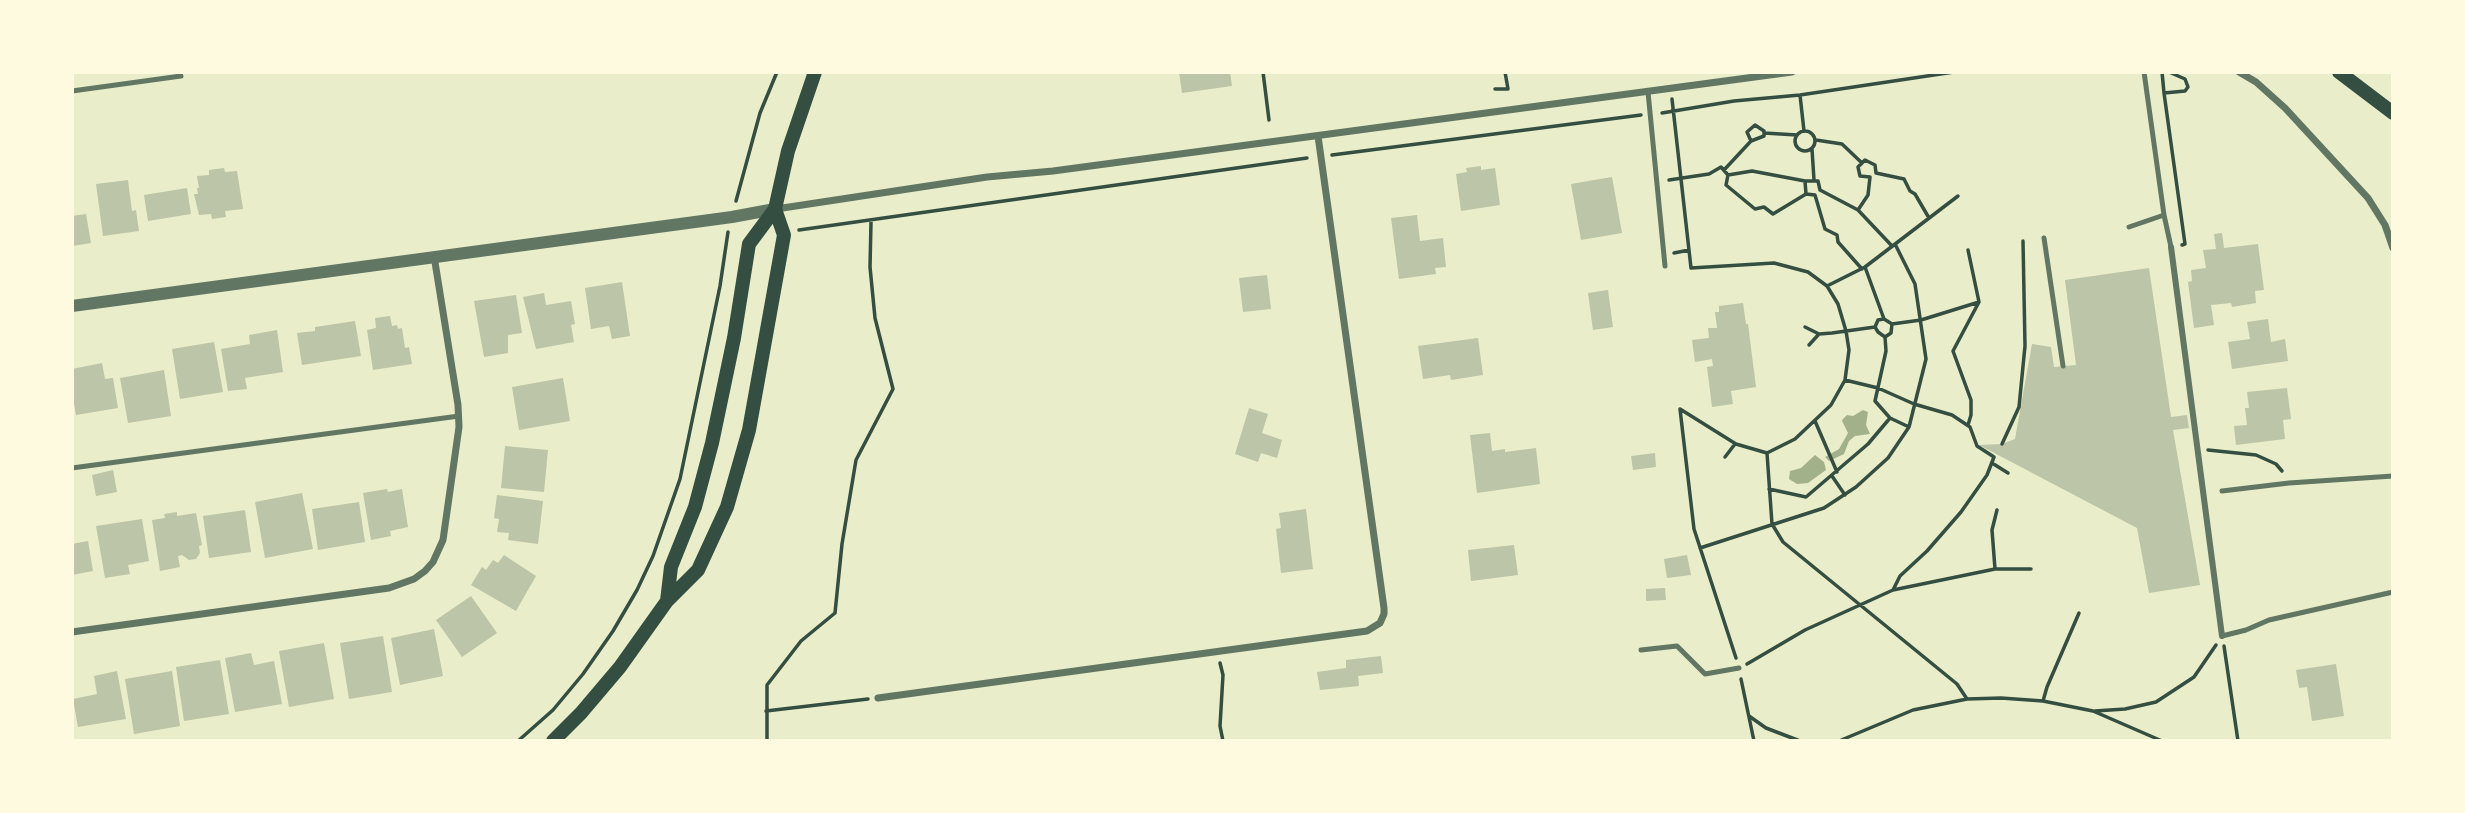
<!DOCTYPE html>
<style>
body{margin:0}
#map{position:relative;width:2465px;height:813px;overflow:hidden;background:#e9edc9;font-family:Bitter,serif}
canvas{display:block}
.frame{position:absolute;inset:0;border:74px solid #fefae0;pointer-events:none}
</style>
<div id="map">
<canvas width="2465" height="813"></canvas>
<div class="frame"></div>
</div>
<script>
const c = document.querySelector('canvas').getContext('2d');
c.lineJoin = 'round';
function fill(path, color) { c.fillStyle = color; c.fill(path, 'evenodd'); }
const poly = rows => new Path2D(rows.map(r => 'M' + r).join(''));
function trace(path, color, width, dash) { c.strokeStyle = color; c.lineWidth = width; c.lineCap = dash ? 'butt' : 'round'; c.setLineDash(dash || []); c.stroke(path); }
fill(poly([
 [1863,410,1868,412,1866,425,1870,434,1855,436,1849,441,1844,454,1829,461,1825,457,1839,449,1848,433,1842,421,1843,419,1847,415,1853,416],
 [1815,455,1824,462,1826,470,1808,483,1797,484,1789,479,1790,471,1801,468]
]), '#a3b18a');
fill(poly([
 [1179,72,1230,72,1232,86,1182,93],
 [1481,166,1481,170,1495,168,1500,205,1461,211,1456,174,1467,172,1466,168],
 [224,168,225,172,237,171,243,209,225,211,226,217,212,219,211,214,199,215,194,194,198,194,197,188,199,188,197,176,209,175,209,170],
 [1612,177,1622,233,1581,240,1571,184],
 [128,180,132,211,136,210,139,231,103,236,96,184],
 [187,188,191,214,148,221,144,195],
 [86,214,91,243,72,246,72,216],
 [1417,215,1420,241,1443,238,1446,267,1435,268,1436,274,1399,279,1391,218],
 [2222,233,2224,248,2258,244,2264,290,2255,291,2256,303,2232,307,2231,303,2211,305,2214,325,2194,328,2188,282,2192,281,2191,270,2206,268,2203,250,2216,249,2214,234],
 [2149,268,2171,417,2187,415,2189,428,2173,430,2200,585,2149,593,2137,528,1979,445,2002,444,2015,439,2032,344,2051,347,2054,367,2076,365,2065,280],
 [1267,275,1271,309,1243,312,1239,278],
 [622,282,630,336,612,339,609,326,591,329,585,288],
 [1608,290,1613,327,1593,330,1588,293],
 [544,293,546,305,571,301,575,324,571,325,574,342,536,349,523,297],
 [516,295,522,333,508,335,508,353,484,357,474,301],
 [1743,303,1746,324,1748,324,1756,387,1731,391,1733,404,1712,407,1707,367,1713,366,1712,359,1695,362,1692,340,1709,338,1708,328,1717,328,1715,312,1719,312,1719,306],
 [390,316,392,326,397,325,398,329,402,328,405,348,409,347,412,364,373,370,367,330,376,328,375,318],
 [2268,319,2271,342,2285,339,2288,361,2232,369,2228,342,2250,339,2247,322],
 [355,321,361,356,302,365,297,333,315,331,315,327],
 [277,330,283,372,245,378,247,389,228,391,221,349,250,344,249,335],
 [1478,338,1483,375,1451,380,1450,375,1423,379,1418,346],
 [214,342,223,392,180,399,172,349],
 [102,363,105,379,113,378,118,408,76,415,72,393,72,369],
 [164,370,171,416,128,423,120,378],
 [563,378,570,421,519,430,512,387],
 [2287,388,2291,419,2283,420,2285,439,2236,445,2234,426,2247,425,2245,408,2249,408,2247,392],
 [1249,408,1268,414,1262,433,1282,440,1277,458,1261,453,1258,462,1235,454],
 [1490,433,1492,451,1505,449,1505,452,1536,448,1540,484,1477,493,1470,435],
 [505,446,548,450,544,492,501,488],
 [1655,453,1656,467,1633,470,1631,456],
 [113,470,117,492,96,496,92,475],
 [387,489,388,492,402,489,408,527,390,531,391,536,371,540,363,493],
 [302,493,313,549,265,558,255,502],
 [497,495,543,501,538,544,508,540,509,533,497,532,499,519,494,518],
 [359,502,365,542,318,550,312,509],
 [1306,509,1313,569,1281,573,1276,529,1281,528,1279,513],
 [245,510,251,552,209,558,203,516],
 [177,512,177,516,196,513,202,545,199,546,200,553,196,559,189,560,182,555,178,556,180,567,160,571,152,520,165,518,164,514],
 [142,519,149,561,128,565,130,574,105,578,96,526],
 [88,541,93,571,72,575,72,544],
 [1514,545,1518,575,1471,581,1468,550],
 [504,555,536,576,516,611,471,585,482,567,486,570,493,560,498,563],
 [1687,555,1691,575,1667,578,1664,559],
 [1665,588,1666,600,1646,601,1646,589],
 [471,596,497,633,462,657,436,620],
 [434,629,443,676,400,685,391,638],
 [383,636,392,692,349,699,340,643],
 [324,643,334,699,289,707,279,651],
 [251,653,254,665,274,661,282,704,235,712,225,658],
 [1381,656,1383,673,1358,676,1359,686,1320,690,1317,672,1346,668,1346,660],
 [220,660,229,714,184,721,176,667],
 [2336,664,2344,716,2312,721,2307,687,2299,688,2296,670],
 [117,671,126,719,78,727,73,699,97,694,94,676],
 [172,671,180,726,134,734,125,679]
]), '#bcc5a7');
trace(poly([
 [1263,72,1269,120],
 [2162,72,2164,93],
 [2169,72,2185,79,2188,87,2185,91,2164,93,2185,244,2182,245],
 [1495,89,1508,89,1505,72],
 [1800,95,1804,131],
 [1672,99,1691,268,1774,263,1808,272,1827,286,1865,267,1958,196],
 [1662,113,1734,101,1800,95,1954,72],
 '1795 141a10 10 0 1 1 20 0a10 10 0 1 1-20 0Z',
 [1764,133,1797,135],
 [1816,140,1842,144,1862,163],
 [1812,149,1814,180],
 [1332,155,1641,115],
 [1724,170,1751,141,1747,132,1755,125,1764,131,1764,136,1751,141],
 [1728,175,1726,185,1755,209,1764,207,1773,214,1806,194],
 [1669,180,1709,174,1721,167,1728,175,1752,171,1805,181,1806,194,1815,195,1825,229,1837,235,1838,242,1862,269],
 [1805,181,1818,181,1820,190,1858,210,1892,246],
 [736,201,760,113,777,72],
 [1858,210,1868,195,1870,177,1860,176,1858,167,1865,160,1875,165,1876,173,1904,179,1910,191,1915,194,1929,218],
 [799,230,1307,158],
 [1968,250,1979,302],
 [1674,253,1689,250],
 [1892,324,1921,320,1979,302,1953,351,1971,400,1971,415,1968,425],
 [1805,327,1819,334,1832,333,1875,327,1878,320,1884,319],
 [1875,327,1878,332,1885,337],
 [1809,345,1819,334],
 [1845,380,1878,388,1914,404,1952,415,1970,427,1977,446,1994,457,1987,475,1961,512,1927,551,1900,576,1893,590],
 [1680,409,1736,444,1767,453,1772,524,1783,542,1957,684,1967,699],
 [1680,409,1694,529,1736,658],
 [1890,418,1909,427],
 [1815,421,1837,472],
 [2002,444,2019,407,2025,346,2023,241],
 [2208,450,2256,455,2276,464,2282,471],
 [1767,453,1795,439,1831,405,1845,380,1849,350,1846,331,1838,304,1827,286],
 [1725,457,1735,444],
 [1992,463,2008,473],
 [1832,476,1845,495],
 [1769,489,1806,497,1868,444,1890,418,1875,401,1886,351,1885,337,1891,333,1892,324,1884,319,1865,267],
 [1700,548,1824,508,1856,487,1888,458,1909,427,1926,359,1915,284,1895,244],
 [1995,569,1992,530,1997,510],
 [2224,646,2238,741],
 [1220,663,1223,675,1220,726,1223,741],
 [1747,664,1805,630,1893,590,1995,569,2031,569],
 [1741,679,1754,741],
 [2043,701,2047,687,2079,613],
 [766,711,868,699],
 [2095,711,2125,709,2156,702,2194,677,2216,645],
 [1749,716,1766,728,1800,741],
 [518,741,553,710,583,674,613,631,637,590,653,556,680,479,720,286,728,232],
 [767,741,767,685,801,641,835,613,842,544,856,460,893,389,875,318,870,267,871,222],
 [1839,741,1913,710,1967,699,2001,698,2043,701,2093,711,2162,741]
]), '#344e41', 3.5);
trace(poly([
 [72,91,181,76],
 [1648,92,1665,266],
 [2164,215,2171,247],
 [2129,227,2164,215,2144,72],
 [2044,238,2063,366],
 [72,468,459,416],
 [2222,491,2289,483,2393,476],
 [2222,636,2246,630,2269,620,2393,592],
 [1641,650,1677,646,1705,674,1739,668]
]), '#617663', 5);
trace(poly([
 [2171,247,2222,636]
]), '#617663', 6);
trace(poly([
 [2239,72,2256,82,2285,108,2368,198,2385,225,2393,248],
 [776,209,987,177,1053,171,1792,72],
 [72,632,389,588,414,579,425,571,433,562,443,540,459,427,458,405,434,256],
 [878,698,1367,631,1380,623,1384,614,1384,608,1318,136]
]), '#617663', 7);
trace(poly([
 [72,306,732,217,775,209]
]), '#617663', 12);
trace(poly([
 [2339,72,2393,113],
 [667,601,671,567,695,507,712,443,734,338,749,244,775,209,788,151,815,72],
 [553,741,581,713,620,667,667,601,698,570,727,507,749,430,784,235,775,209]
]), '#344e41', 14);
</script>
